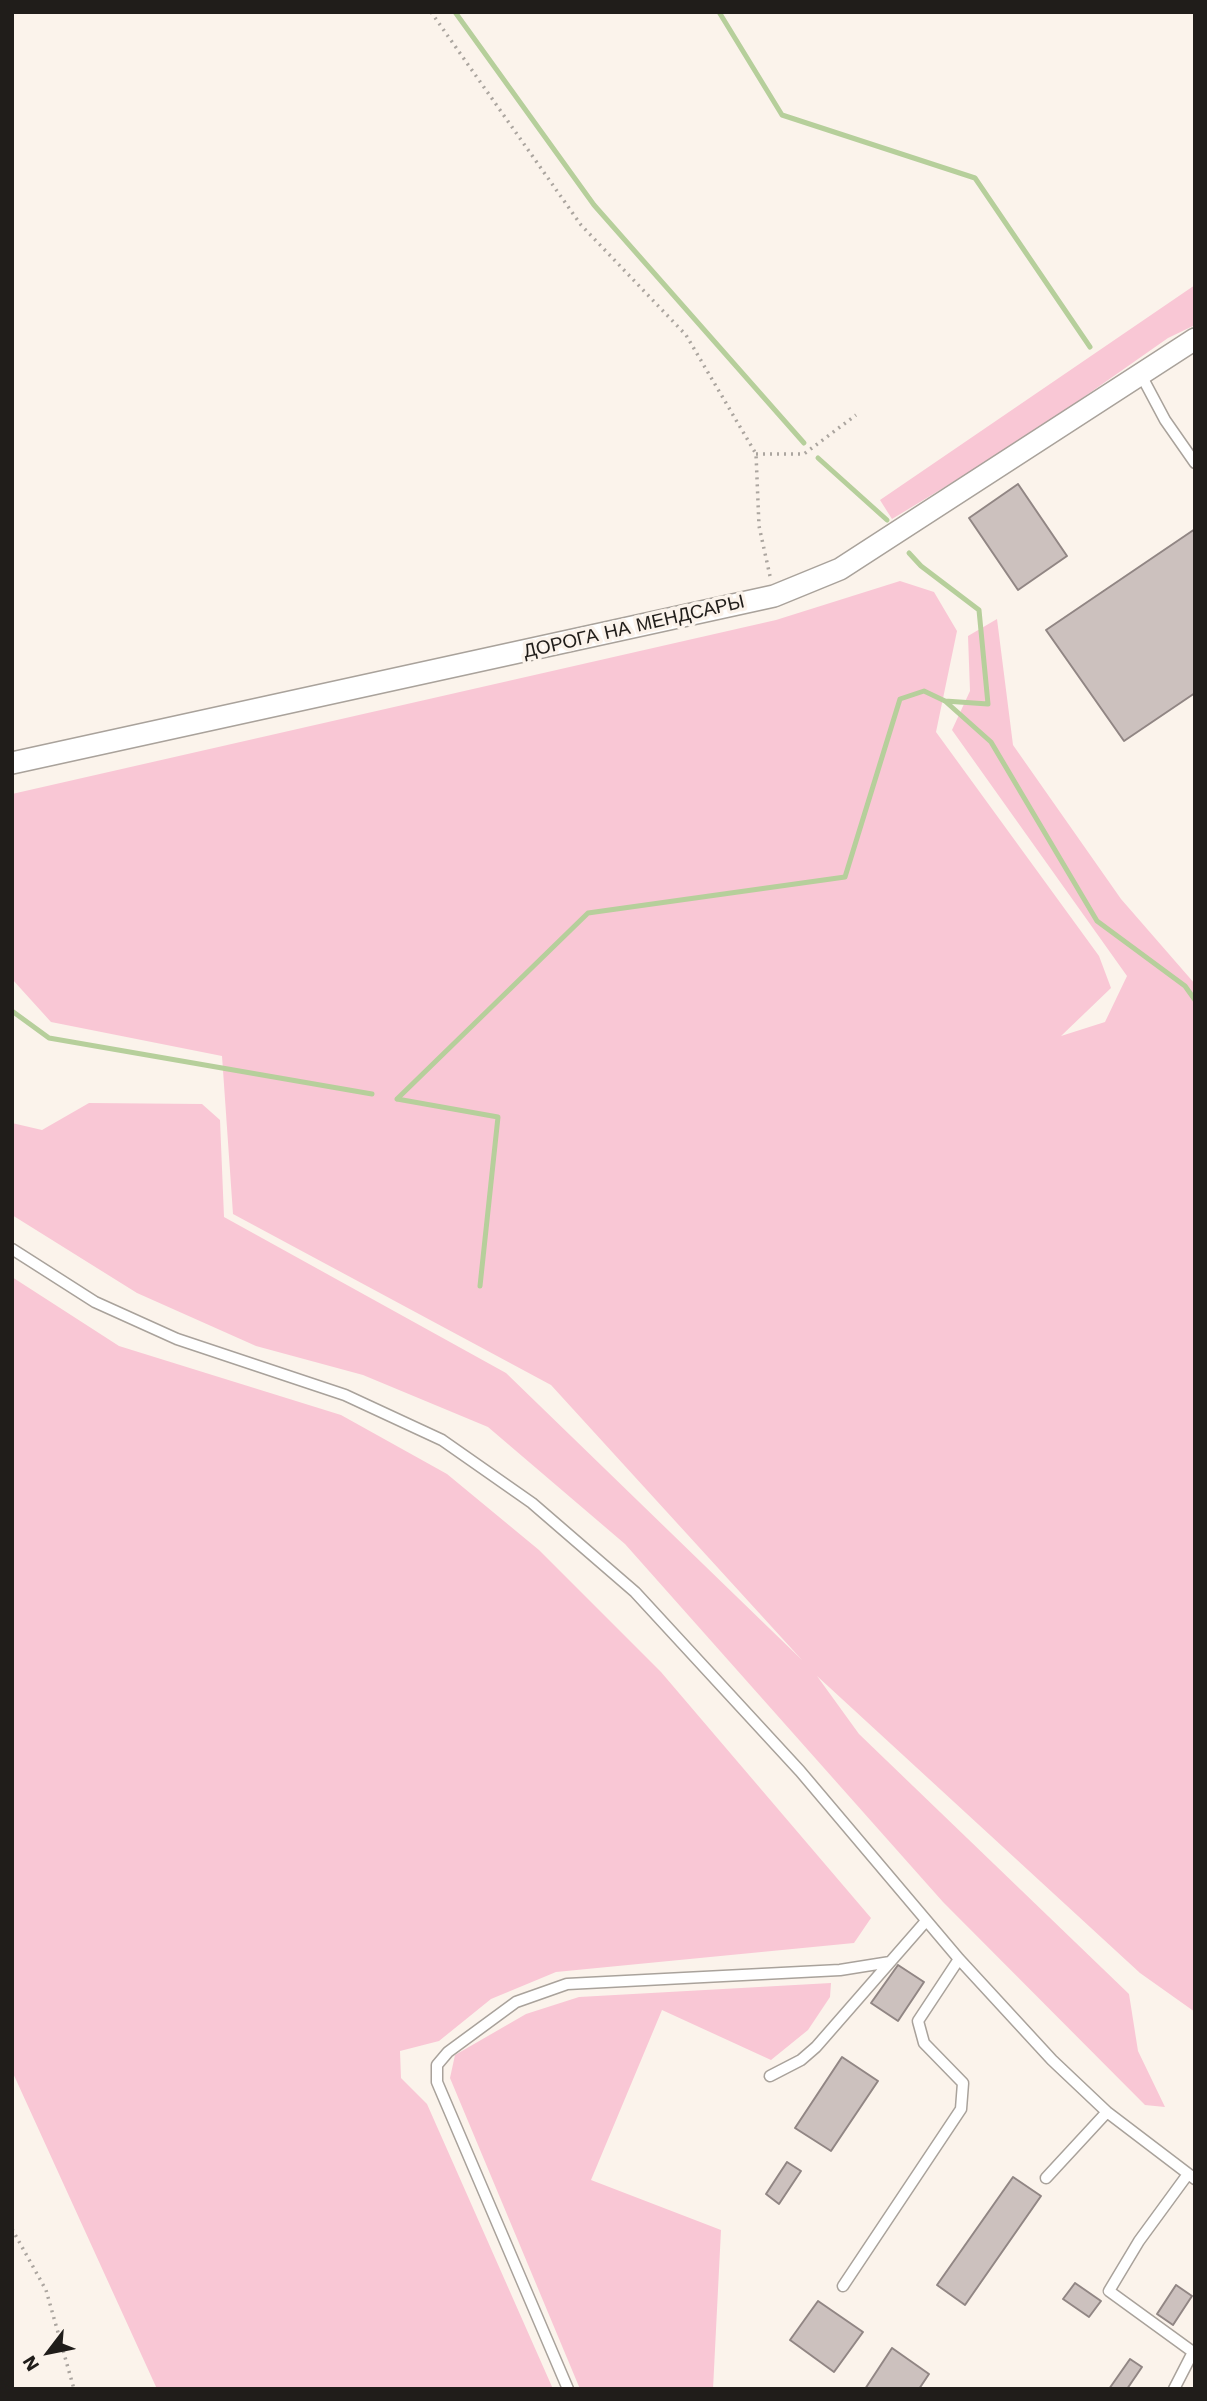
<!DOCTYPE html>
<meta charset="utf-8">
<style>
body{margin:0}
#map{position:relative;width:1207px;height:2401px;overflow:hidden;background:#fbf3eb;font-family:"Work Sans",sans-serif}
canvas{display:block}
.frame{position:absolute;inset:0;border:14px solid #201d1a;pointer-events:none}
.north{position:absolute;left:14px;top:2317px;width:70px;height:70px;-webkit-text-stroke:5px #fbf3eb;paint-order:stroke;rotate:238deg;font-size:19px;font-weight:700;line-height:28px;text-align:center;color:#201d1a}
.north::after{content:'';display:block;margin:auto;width:24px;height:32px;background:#201d1a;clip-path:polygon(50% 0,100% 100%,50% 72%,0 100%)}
</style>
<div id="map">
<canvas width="1207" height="2401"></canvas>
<div class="frame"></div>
<div class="north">N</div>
</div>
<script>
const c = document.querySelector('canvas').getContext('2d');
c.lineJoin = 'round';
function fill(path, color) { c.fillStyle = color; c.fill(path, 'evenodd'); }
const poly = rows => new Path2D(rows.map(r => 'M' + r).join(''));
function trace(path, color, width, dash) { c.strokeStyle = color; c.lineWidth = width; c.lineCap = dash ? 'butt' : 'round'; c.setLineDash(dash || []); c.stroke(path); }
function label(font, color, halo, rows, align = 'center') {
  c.font = font + ' "Work Sans",sans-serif'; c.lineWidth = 7; c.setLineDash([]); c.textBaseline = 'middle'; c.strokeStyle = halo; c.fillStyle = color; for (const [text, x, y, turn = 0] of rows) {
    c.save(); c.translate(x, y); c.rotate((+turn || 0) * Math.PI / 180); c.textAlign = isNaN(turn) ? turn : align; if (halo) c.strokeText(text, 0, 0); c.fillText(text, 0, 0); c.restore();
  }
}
fill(poly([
 [1195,285,1195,325,1168,338,1024,439,892,519,880,500],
 [900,581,934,592,957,631,936,732,1099,956,1111,988,1061,1036,1105,1022,1127,976,952,730,970,691,968,636,997,619,1013,745,1121,899,1195,984,1195,2012,1140,1973,817,1676,859,1734,1129,1994,1138,2051,1165,2107,1145,2105,943,1902,625,1544,488,1427,363,1375,256,1346,137,1293,12,1215,12,1123,42,1130,89,1103,202,1104,220,1120,224,1217,506,1373,802,1660,551,1385,233,1214,222,1056,51,1022,12,979,12,794,776,620],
 [12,1277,119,1346,341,1415,447,1474,539,1550,661,1672,871,1918,854,1943,556,1972,491,1999,439,2041,400,2051,401,2078,427,2104,553,2389,157,2389,12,2071],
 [831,1983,830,1997,808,2030,771,2060,662,2010,591,2180,721,2230,713,2389,580,2389,450,2078,455,2055,526,2014,579,1997]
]), '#f9c7d5');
trace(poly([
 [455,12,594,205,804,443],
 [719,12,782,115,975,178,1090,347],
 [818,458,887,520],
 [909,553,921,566,979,610,988,704,945,701,991,742,1097,921,1185,986,1195,1000],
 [12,1011,49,1038,372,1094],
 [397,1099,588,913,845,877,900,699,924,691,945,701],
 [397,1099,498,1117,480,1286]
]), '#b6cf9b', 5);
const building = poly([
 [1018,484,1067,556,1018,590,969,518,1018,484],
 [1195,529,1195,693,1124,741,1046,630,1195,529],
 [898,1965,924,1982,898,2021,871,2003,898,1965],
 [842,2057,878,2081,831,2151,795,2128,842,2057],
 [787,2162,801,2171,779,2204,766,2194,787,2162],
 [1013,2177,1041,2196,965,2305,937,2285,1013,2177],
 [1075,2283,1101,2301,1089,2317,1063,2299,1075,2283],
 [1176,2285,1192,2296,1173,2325,1157,2314,1176,2285],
 [818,2301,863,2332,834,2372,790,2340,818,2301],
 [892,2348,929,2374,919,2389,865,2389,892,2348],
 [1130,2359,1142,2367,1127,2389,1109,2389,1130,2359]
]);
fill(building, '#ccc1be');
trace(building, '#918684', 2);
const service = poly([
 [1140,373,1165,420,1195,463],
 [12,1249,95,1302,177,1339,345,1395,442,1440,532,1503,635,1592,800,1771,959,1959,1052,2060,1107,2112,1195,2179],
 [770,2076,801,2060,816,2047,926,1921],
 [1046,2178,1107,2112],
 [843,2286,961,2109,963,2083,924,2043,918,2021,959,1959],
 [568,2389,437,2082,437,2065,448,2052,516,2002,567,1984,840,1970,890,1962],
 [1174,2389,1193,2352,1109,2291,1139,2241,1188,2174]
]);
const minor = poly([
 [12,763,774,596,840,569,1195,339]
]);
trace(service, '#a9a29b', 13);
trace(minor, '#a9a29b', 24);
trace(poly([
 [431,12,581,225,686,335,756,454,759,526,770,576],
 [756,454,804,454,856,415],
 [12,2229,46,2290,74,2389]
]), '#aba59f', 3.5, [2, 5]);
trace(service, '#fff', 10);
trace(minor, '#fff', 21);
label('19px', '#201d1a', '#fbf3eb', [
 ["ДОРОГА НА МЕНДСАРЫ",634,627,-13]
]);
</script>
